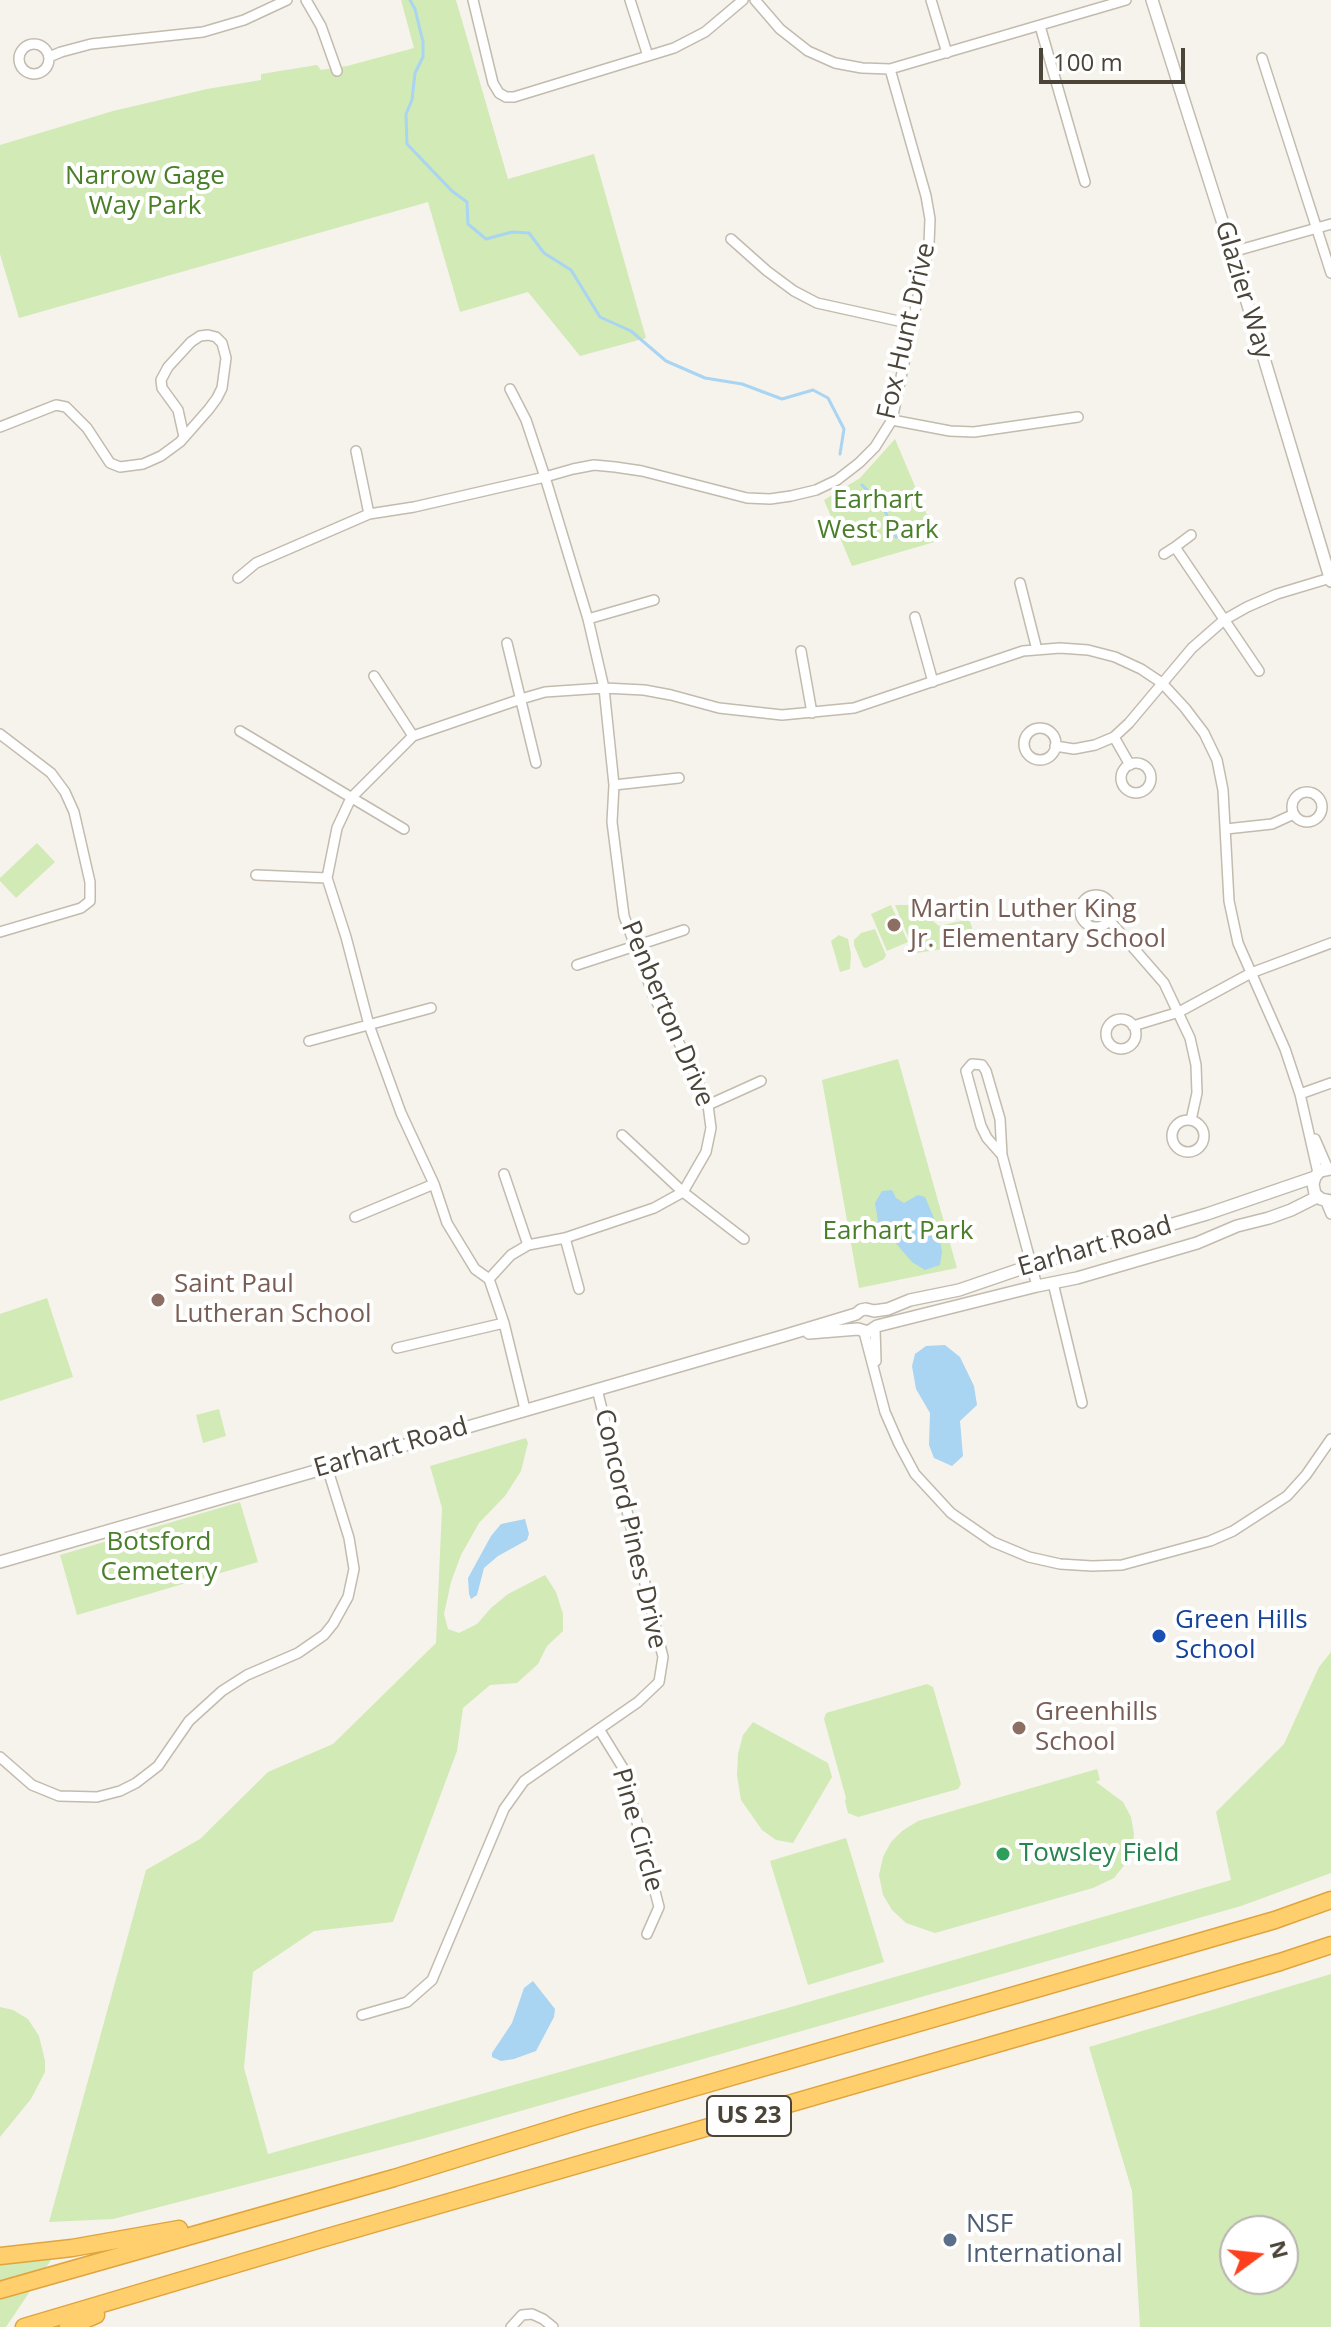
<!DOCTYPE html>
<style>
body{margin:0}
#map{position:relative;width:1331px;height:2327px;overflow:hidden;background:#f6f3ec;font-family:"Open Sans",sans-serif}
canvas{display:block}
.north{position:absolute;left:1219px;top:2215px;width:80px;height:80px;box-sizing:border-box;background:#fff;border:2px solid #b7b4b0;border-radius:50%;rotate:75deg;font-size:22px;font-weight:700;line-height:32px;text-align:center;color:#4b4439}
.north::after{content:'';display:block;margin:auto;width:28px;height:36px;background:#fc3f1d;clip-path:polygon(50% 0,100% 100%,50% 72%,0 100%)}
.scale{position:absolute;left:1039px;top:48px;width:146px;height:36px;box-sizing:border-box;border:4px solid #4b4439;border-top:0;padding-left:10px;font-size:24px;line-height:28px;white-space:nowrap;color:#4b4439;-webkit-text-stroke:6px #fff;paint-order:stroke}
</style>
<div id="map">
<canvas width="1331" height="2327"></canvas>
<div class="north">N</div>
<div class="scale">100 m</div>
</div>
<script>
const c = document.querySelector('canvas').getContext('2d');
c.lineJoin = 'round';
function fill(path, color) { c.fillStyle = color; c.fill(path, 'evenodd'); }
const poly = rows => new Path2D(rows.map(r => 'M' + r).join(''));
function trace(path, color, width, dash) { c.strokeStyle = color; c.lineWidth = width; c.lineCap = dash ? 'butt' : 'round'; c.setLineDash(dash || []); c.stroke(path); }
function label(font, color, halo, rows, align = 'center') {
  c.font = font + ' "Open Sans",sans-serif'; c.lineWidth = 8; c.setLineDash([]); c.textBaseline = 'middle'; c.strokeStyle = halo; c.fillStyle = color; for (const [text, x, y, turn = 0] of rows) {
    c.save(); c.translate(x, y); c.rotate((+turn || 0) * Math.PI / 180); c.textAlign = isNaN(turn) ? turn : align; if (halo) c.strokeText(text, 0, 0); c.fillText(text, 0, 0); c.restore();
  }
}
fill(poly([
 [401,0,456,0,508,179,594,154,646,338,580,356,528,292,460,312,428,202,19,318,0,254,0,145,113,111,207,89,261,80,261,74,317,65,321,70,347,66,414,48],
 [895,439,938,541,852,566,824,500,860,478],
 [37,843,55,862,16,898,0,881,0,878],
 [891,905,908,942,887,951,871,914],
 [919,905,927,916,939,926,969,919,975,936,943,949,910,954,909,939,895,905],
 [875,929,886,955,884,959,866,968,863,967,854,945,854,940,861,933],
 [839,935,848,939,851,954,850,969,840,972,831,941],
 [898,1059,957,1268,859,1288,822,1080],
 [47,1298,73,1377,0,1401,0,1314],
 [219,1409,226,1436,203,1443,196,1415],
 [526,1438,528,1443,521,1471,505,1496,479,1523,461,1555,451,1582,444,1614,448,1629,459,1633,477,1624,491,1608,508,1594,545,1575,556,1592,563,1614,563,1631,547,1646,538,1664,517,1683,490,1685,463,1708,457,1751,393,1922,314,1931,253,1972,244,2068,268,2154,777,2011,1231,1880,1216,1812,1284,1744,1319,1667,1331,1652,1331,1873,1241,1906,422,2139,113,2219,49,2222,146,1870,200,1839,268,1772,333,1744,436,1643,442,1508,430,1466],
 [240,1502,258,1562,77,1615,60,1555],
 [927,1684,933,1687,961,1784,958,1789,858,1817,848,1813,845,1801,846,1798,824,1719,826,1713],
 [753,1722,828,1763,832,1777,793,1843,776,1840,762,1830,741,1800,737,1775,738,1754,743,1735],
 [1097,1769,1100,1780,1096,1782,1123,1802,1131,1817,1134,1834,1132,1850,1126,1863,1114,1878,1093,1888,935,1933,906,1923,892,1910,883,1895,879,1875,883,1857,891,1842,902,1831,918,1821],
 [846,1838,884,1962,808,1985,770,1861],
 [1331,1974,1331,2327,1140,2327,1132,2191,1089,2047],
 [1283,2231,1283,2279,1235,2279,1235,2231],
 [0,2007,13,2010,28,2019,39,2036,45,2061,45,2072,31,2099,0,2137],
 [51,2260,6,2327,0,2327,0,2262]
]), '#d2eab5');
fill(poly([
 [892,1190,896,1198,904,1203,918,1195,925,1197,937,1225,942,1251,940,1265,925,1270,912,1262,888,1234,879,1227,875,1203,882,1191],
 [945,1345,960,1357,974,1386,977,1405,960,1421,963,1456,952,1466,934,1458,929,1445,930,1413,916,1389,912,1366,915,1354,926,1346],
 [525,1519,529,1534,527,1540,498,1556,484,1568,477,1595,471,1599,469,1594,468,1578,491,1536,501,1524],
 [533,1981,555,2009,554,2017,536,2051,514,2059,501,2061,492,2057,492,2053,512,2023,524,1988]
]), '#a9d4f2');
trace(poly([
 [410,0,415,9,423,42,423,57,415,73,412,100,406,114,407,144,452,191,467,202,468,224,486,239,512,232,529,233,544,253,571,270,600,317,631,331,666,361,705,378,742,384,782,399,813,390,828,398,844,429,840,454],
 [862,485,883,506,896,537]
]), '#a9d4f2', 3);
const minor = poly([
 [306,0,321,26,337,71],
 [473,0,493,83,499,93,506,97,514,97,674,48,705,32,743,0],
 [630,0,648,56],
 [755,0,780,29,808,51,835,63,862,68,890,69,1126,0],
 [931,0,947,53],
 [1040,26,1085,182],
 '19 59a15 15 0 1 1 30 0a15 15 0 1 1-30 0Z',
 [49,57,61,52,91,44,203,32,244,20,287,0],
 [1262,58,1331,273],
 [731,239,767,271,794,291,817,303,912,324],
 [1232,252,1331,224],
 [892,420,950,431,974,432,1078,417],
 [0,427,56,405,66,407,87,428,110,463,120,467,143,464,161,456,180,442,209,409,217,398,222,388,226,358,222,343,216,337,208,335,200,336,191,342,168,367,161,380,162,388,178,410,184,437],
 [356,451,369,514],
 [1191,535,1175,547,1259,671],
 [1164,554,1175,547],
 [238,578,256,563,369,514,414,507,545,477,573,469,594,465,615,467,642,471,747,498,770,499,791,496,816,490,837,480,859,463,875,447,892,420,929,244,930,219,926,196,890,69],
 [1020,583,1037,650],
 [915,617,933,682],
 [588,619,654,600],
 [507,643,536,763],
 [801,651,812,713],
 [374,676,413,736],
 '1024 744a16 16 0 1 1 32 0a16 16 0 1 1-32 0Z',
 [240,731,404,829],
 [0,734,51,773,65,792,74,812,90,882,90,901,81,908,0,932],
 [1114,737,1130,765],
 [1055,746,1074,749,1095,745,1114,737,1129,723,1192,648,1224,620,1247,607,1277,594,1330,578],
 '1121 778a15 15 0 1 1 30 0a15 15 0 1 1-30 0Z',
 [614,785,679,778],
 '1292 807a15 15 0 1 1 30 0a15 15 0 1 1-30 0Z',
 [1226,829,1272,824,1294,814],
 [256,875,327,878],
 '1080 911a16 16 0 1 1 32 0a16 16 0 1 1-32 0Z',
 [1109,920,1164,983,1190,1038,1196,1065,1197,1093,1191,1120],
 [577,965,684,930],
 '1106 1034a15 15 0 1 1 30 0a15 15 0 1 1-30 0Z',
 [1133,1026,1179,1012,1251,973,1331,943],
 [309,1041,431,1008],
 [1300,1094,1331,1083],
 [708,1105,761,1081],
 '1172 1136a16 16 0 1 1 32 0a16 16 0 1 1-32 0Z',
 [622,1135,683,1192,744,1239],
 [1315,1139,1328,1169],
 [1002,1155,987,1138,981,1126,966,1071,972,1064,982,1065,986,1071,1000,1119,1002,1155,1037,1286],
 [504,1174,528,1245],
 [1326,1202,1331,1214],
 [355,1217,434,1184],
 [565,1238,579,1289],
 [489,1279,511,1255,528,1245,565,1238,654,1208,683,1192,706,1152,711,1128,708,1105,691,1065,654,997,624,916,612,822,614,785,604,688,588,619,545,477,526,420,510,389],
 [1053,1283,1082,1403],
 [875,1329,876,1361],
 [864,1332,885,1412,899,1444,915,1474,951,1513,993,1542,1029,1557,1060,1564,1092,1566,1122,1565,1210,1541,1233,1531,1287,1496,1306,1475,1331,1439],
 [397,1348,504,1323],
 [525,1409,504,1323,489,1279,475,1269,447,1223,434,1184,401,1113,369,1025,346,937,327,878,337,828,351,798,413,736,521,699,545,692,604,688,644,690,671,695,719,708,782,715,854,708,1023,651,1060,648,1088,650,1115,657,1141,669,1162,683,1185,708,1204,733,1217,760,1223,790,1229,901,1238,943,1285,1049,1300,1094,1318,1173],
 [599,1729,623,1768,659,1907,647,1934],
 [0,1757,32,1785,59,1796,97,1797,120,1791,136,1783,158,1766,189,1721,222,1691,247,1675,298,1653,324,1635,333,1624,348,1597,354,1569,349,1538,327,1467],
 [362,2015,407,2002,432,1980,504,1809,524,1781,638,1702,659,1682,663,1657,597,1389],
 [511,2327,522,2315,532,2314,543,2319,553,2327]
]);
const tertiary = poly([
 [1152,0,1232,252,1331,581],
 [1315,1177,1313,1184,1315,1194,1321,1199,1331,1201],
 [809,1333,858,1329,868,1332,877,1326,1037,1286,1077,1278,1197,1243,1237,1226,1269,1218,1291,1210,1317,1197],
 [0,1562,783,1336,856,1314,861,1310,866,1309,874,1311,888,1309,910,1300,959,1290,1032,1265,1207,1214,1315,1177,1320,1171,1331,1169]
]);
const motorway = poly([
 [0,2256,72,2248,179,2229],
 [0,2290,394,2178,582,2120,1275,1920,1331,1900],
 [24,2327,321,2239,1280,1962,1331,1945],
 [68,2327,96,2315]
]);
trace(minor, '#c2bbae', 12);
trace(tertiary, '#c2bbae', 14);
trace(motorway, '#e0a43c', 19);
trace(minor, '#fff', 9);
trace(tertiary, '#fff', 11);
trace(motorway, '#ffcf6e', 16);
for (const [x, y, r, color] of [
 [894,925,8,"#8d6e63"],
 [158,1300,8,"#8d6e63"],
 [1159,1636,8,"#1a4fb4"],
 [1019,1728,8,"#8d6e63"],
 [1003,1854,8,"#2e9e5b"],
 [950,2240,8,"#5c6f8a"]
]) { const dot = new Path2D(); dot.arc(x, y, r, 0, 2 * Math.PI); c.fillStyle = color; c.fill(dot); trace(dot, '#fff', 3); }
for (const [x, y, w] of [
 [749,2116,84]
]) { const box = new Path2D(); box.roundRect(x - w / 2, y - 20, w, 40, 6); c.fillStyle = '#fff'; c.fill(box); trace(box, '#4b4439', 2); }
label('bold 24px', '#4b4439', null, [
 ["US 23",749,2116]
]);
label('26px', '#4a7f2a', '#fff', [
 ["Narrow Gage",145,177],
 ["Way Park",145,207],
 ["Earhart",878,501],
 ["West Park",878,531],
 ["Earhart Park",898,1232],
 ["Botsford",159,1543],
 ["Cemetery",159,1573]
]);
label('26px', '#4b4439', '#fff', [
 ["Glazier Way",1243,290,73],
 ["Fox Hunt Drive",907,331,-77],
 ["Penberton Drive",667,1014,67],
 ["Earhart Road",1095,1247,-16],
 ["Earhart Road",391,1448,-16],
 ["Concord Pines Drive",630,1529,77],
 ["Pine Circle",637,1830,74]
]);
label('26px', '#785e54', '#fff', [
 ["Martin Luther King",910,910],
 ["Jr. Elementary School",910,940],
 ["Saint Paul",174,1285],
 ["Lutheran School",174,1315],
 ["Greenhills",1035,1713],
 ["School",1035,1743]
], 'left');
label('26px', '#164399', '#fff', [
 ["Green Hills",1175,1621],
 ["School",1175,1651]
], 'left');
label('26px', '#27864d', '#fff', [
 ["Towsley Field",1019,1854]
], 'left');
label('26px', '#4e5e75', '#fff', [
 ["NSF",966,2225],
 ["International",966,2255]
], 'left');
</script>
